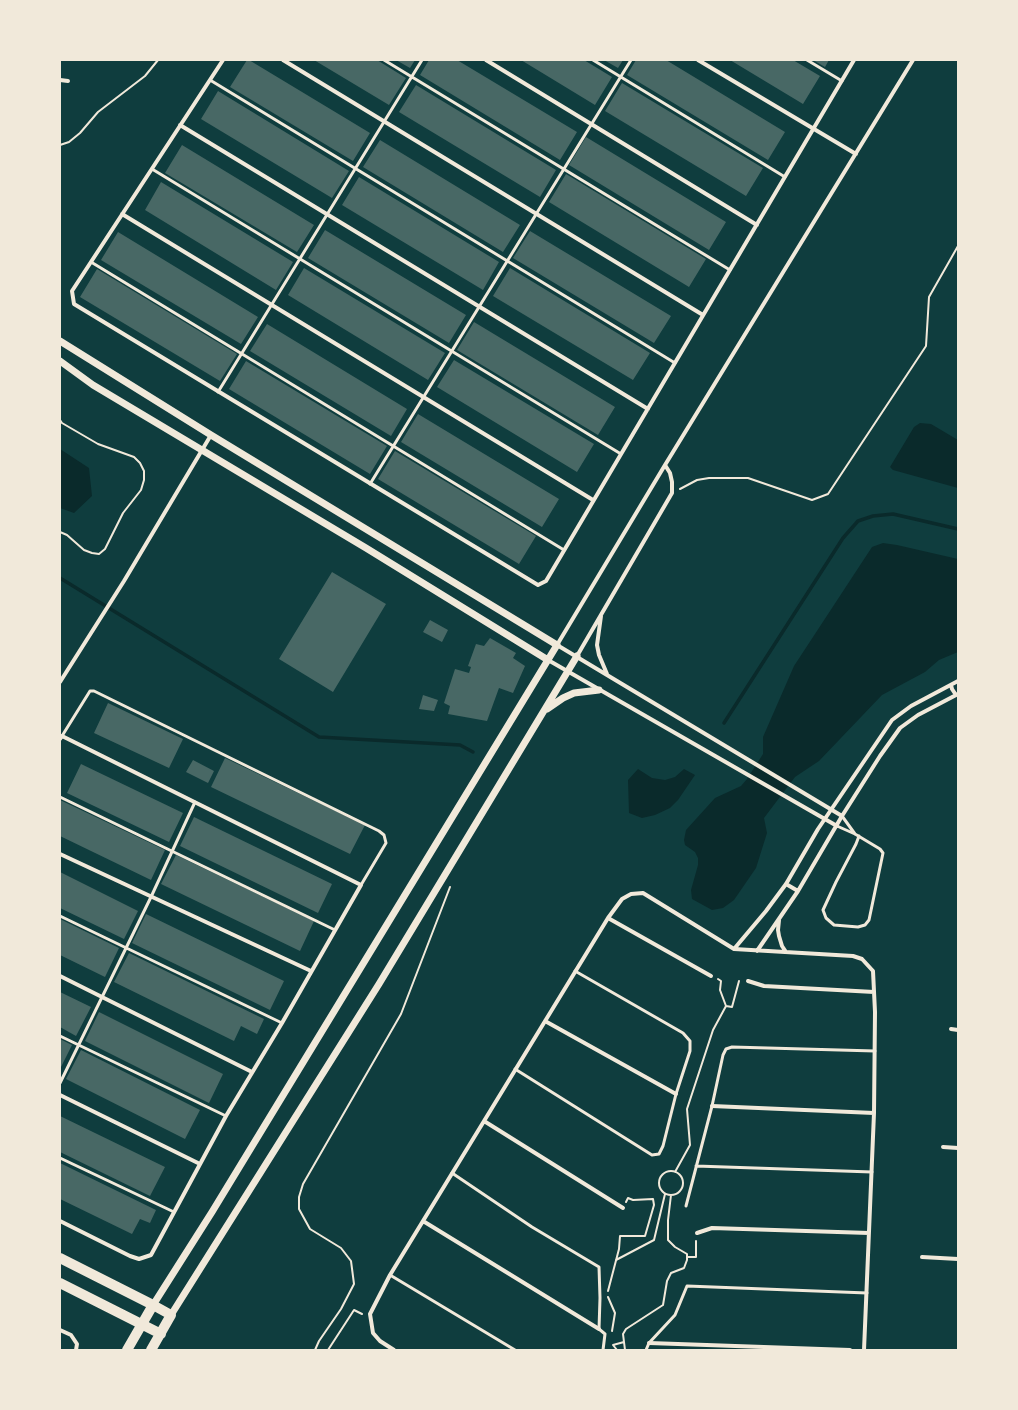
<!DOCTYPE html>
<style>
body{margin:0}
#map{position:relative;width:1018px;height:1410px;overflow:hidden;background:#0f3d3e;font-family:"Titillium Web",sans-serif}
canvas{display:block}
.frame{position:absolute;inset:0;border:61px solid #f1e9da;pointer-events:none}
</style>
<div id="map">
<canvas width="1018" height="1410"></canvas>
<div class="frame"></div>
</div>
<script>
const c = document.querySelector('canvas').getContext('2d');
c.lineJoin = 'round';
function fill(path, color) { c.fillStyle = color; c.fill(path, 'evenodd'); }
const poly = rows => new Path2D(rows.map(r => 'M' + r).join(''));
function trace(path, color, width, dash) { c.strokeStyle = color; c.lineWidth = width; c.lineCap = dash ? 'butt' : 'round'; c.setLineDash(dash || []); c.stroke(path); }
fill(poly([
 [920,423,931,424,958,440,958,488,893,470,890,467,914,427],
 [60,449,89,468,92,496,74,513,60,508],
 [883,543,897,545,958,559,958,652,939,660,925,672,882,695,819,761,795,777,764,818,767,833,756,868,734,900,723,908,712,910,692,899,691,890,698,865,698,858,695,852,685,845,684,840,686,830,715,798,741,786,747,779,763,754,763,737,794,666,872,547],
 [638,769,652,778,665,780,675,777,684,769,695,775,678,800,670,808,655,815,642,818,629,813,628,780]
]), '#0a2a2b');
trace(poly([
 [60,578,319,737,460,745,473,752],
 [724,723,843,538,858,521,873,516,893,514,958,529]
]), '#0a2a2b', 3.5);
fill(poly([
 [247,60,249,60,370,133,353,161,230,87],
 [314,60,377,60,406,78,389,105],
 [396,60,415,60,410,68],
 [429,60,457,60,577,132,560,160,420,75],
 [521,60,584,60,612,77,595,105],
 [604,60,623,60,618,68],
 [636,60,666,60,785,132,768,160,627,75],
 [730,60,793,60,820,76,803,104],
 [813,60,829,60,825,67],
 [622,83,763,168,746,196,605,111],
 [416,85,556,170,540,197,399,112],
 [218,91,349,171,332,198,201,119],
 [586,137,726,222,709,250,569,165],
 [380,140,520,225,503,252,363,167],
 [182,145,314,225,297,252,165,173],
 [566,174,706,259,689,287,549,202],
 [359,177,499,262,483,290,342,205],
 [161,182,293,262,276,290,145,210],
 [325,230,466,315,449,343,308,258],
 [530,231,671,316,654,343,513,258],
 [118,232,258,317,241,344,101,260],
 [304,268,445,353,428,380,288,295],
 [510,268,650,353,633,380,493,296],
 [97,269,237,354,220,381,80,297],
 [474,322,615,407,598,435,457,350],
 [267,324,407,409,391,436,250,351],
 [454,360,594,444,577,472,437,387],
 [246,361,387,446,370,474,229,389],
 [418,414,559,499,542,527,401,442],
 [395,451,536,536,519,564,378,479],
 [332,572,386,604,333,692,279,659],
 [430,620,448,630,442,642,423,632],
 [490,638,516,653,513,658,525,666,513,693,499,688,487,721,448,714,450,706,444,703,455,669,469,673,471,667,468,666,476,644,484,646],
 [423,695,438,700,434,711,419,709],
 [108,703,183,739,169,768,94,733],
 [225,758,365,825,350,854,211,787],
 [193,760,214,771,208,783,186,772],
 [81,764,183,813,169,842,67,793],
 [60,800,165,850,151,880,60,836],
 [194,817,332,884,318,913,180,846],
 [176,855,314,921,300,951,161,884],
 [60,872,138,911,124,939,60,908],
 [146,914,284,981,270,1010,132,943],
 [60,919,119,948,105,977,60,955],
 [129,953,264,1019,257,1034,241,1026,234,1041,114,982],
 [60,992,91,1007,76,1036,60,1027],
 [99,1012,223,1074,209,1103,85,1041],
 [60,1039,72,1045,60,1069],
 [81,1050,200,1110,185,1139,66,1079],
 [60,1116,165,1167,150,1196,60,1152],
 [60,1163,156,1210,150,1223,140,1219,132,1234,60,1199]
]), '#486865');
trace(poly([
 [60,145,69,142,80,133,98,112,145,76,158,60],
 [60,420,62,423,98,444,134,457,140,463,144,471,144,480,141,490,123,513,105,549,99,554,92,553,84,550,67,535,60,532],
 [680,489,697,480,709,478,748,478,812,500,828,494,926,346,929,297,958,246],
 [726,1006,732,1007,739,981],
 '659 1183a12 12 0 1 1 24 0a12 12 0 1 1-24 0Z',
 [675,1172,690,1145,687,1109,713,1030,726,1006,720,990,721,981,718,979],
 [687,1257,696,1257,696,1241],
 [616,1260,654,1240,665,1194],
 [608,1291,619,1249,620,1236,645,1236,654,1205,653,1199,633,1200,628,1198,626,1202],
 [608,1297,615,1313,612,1331],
 [613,1345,624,1342],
 [613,1345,617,1350],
 [315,1350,319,1341,341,1309,354,1284,351,1261,341,1248,310,1229,299,1209,299,1197,303,1184,401,1014,450,887],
 [328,1350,354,1310,362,1314],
 [625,1350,623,1334,626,1329,663,1305,667,1281,671,1273,684,1268,687,1260,687,1254,675,1247,668,1240,668,1220,671,1195]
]), '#f1e9da', 2);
trace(poly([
 [384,60,730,270],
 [593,60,785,177],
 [807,60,842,81],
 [210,80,675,363],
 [152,169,621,454],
 [91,262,564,550],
 [218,392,422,60],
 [370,484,631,60],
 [62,736,90,691,94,691,379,831,384,835,386,843,361,885],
 [60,797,335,930],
 [842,816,855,834],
 [837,826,855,834,880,849,883,853,869,920,865,925,858,927,834,925,826,918,823,910,836,882,856,844,859,836],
 [60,916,282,1023],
 [60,1036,226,1116],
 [515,1069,652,1155,659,1154,663,1146,676,1094,690,1051,690,1041,683,1033,575,971],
 [60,1083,151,897,195,802],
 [60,1158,174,1212],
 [696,1166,872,1172],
 [452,1173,532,1227,599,1267,600,1298,599,1329,605,1334,603,1350],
 [686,1206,712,1106,723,1055,726,1049,732,1047,875,1051],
 [390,1275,515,1350],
 [646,1350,649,1343,675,1315,687,1286,867,1293]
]), '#f1e9da', 3);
trace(poly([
 [223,60,72,291,74,304,538,585,546,581,854,60],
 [283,60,703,315],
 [486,60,757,225],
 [698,60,856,154],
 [60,80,68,81],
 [180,125,648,409],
 [122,214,593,500],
 [601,616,597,645,599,655,607,674],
 [577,656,672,493,672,482,670,473,665,465],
 [548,660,837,826],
 [60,682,124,581,211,435],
 [951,685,952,689,956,695],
 [60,739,62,736,361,885,282,1023,226,1116,151,1255,139,1259,130,1256,60,1221],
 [842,816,557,645,665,465,913,60],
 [60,854,311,971],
 [786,884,798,891],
 [608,918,711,976],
 [779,920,778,930,779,936,782,946,786,952],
 [734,949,766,911,786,884,818,829,892,720,911,706,958,681],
 [757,951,798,891,842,816,880,756,900,728,918,715,958,694],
 [60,976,252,1072],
 [748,981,764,986,874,992],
 [545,1021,676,1094],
 [951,1029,958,1030],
 [60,1095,200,1164],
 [712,1106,874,1113],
 [484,1121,623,1208],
 [943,1147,958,1148],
 [423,1221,599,1329],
 [697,1233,712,1228,869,1233],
 [922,1257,958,1259],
 [60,1330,71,1335,77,1344,76,1350],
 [649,1343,850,1350],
 [394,1350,380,1341,373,1333,370,1314,390,1275,608,918,622,899,631,894,643,893,734,949,853,956,862,959,873,971,875,1012,874,1113,864,1350]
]), '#f1e9da', 4);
trace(poly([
 [60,341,211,435,557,645,212,1212,153,1305],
 [60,361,93,385,366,548,548,660],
 [547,709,563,698,574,693,599,690],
 [171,1315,379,984,577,656]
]), '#f1e9da', 7);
trace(poly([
 [60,1258,153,1305,171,1315,151,1350],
 [60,1283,161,1334],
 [127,1350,153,1305]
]), '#f1e9da', 10);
</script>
